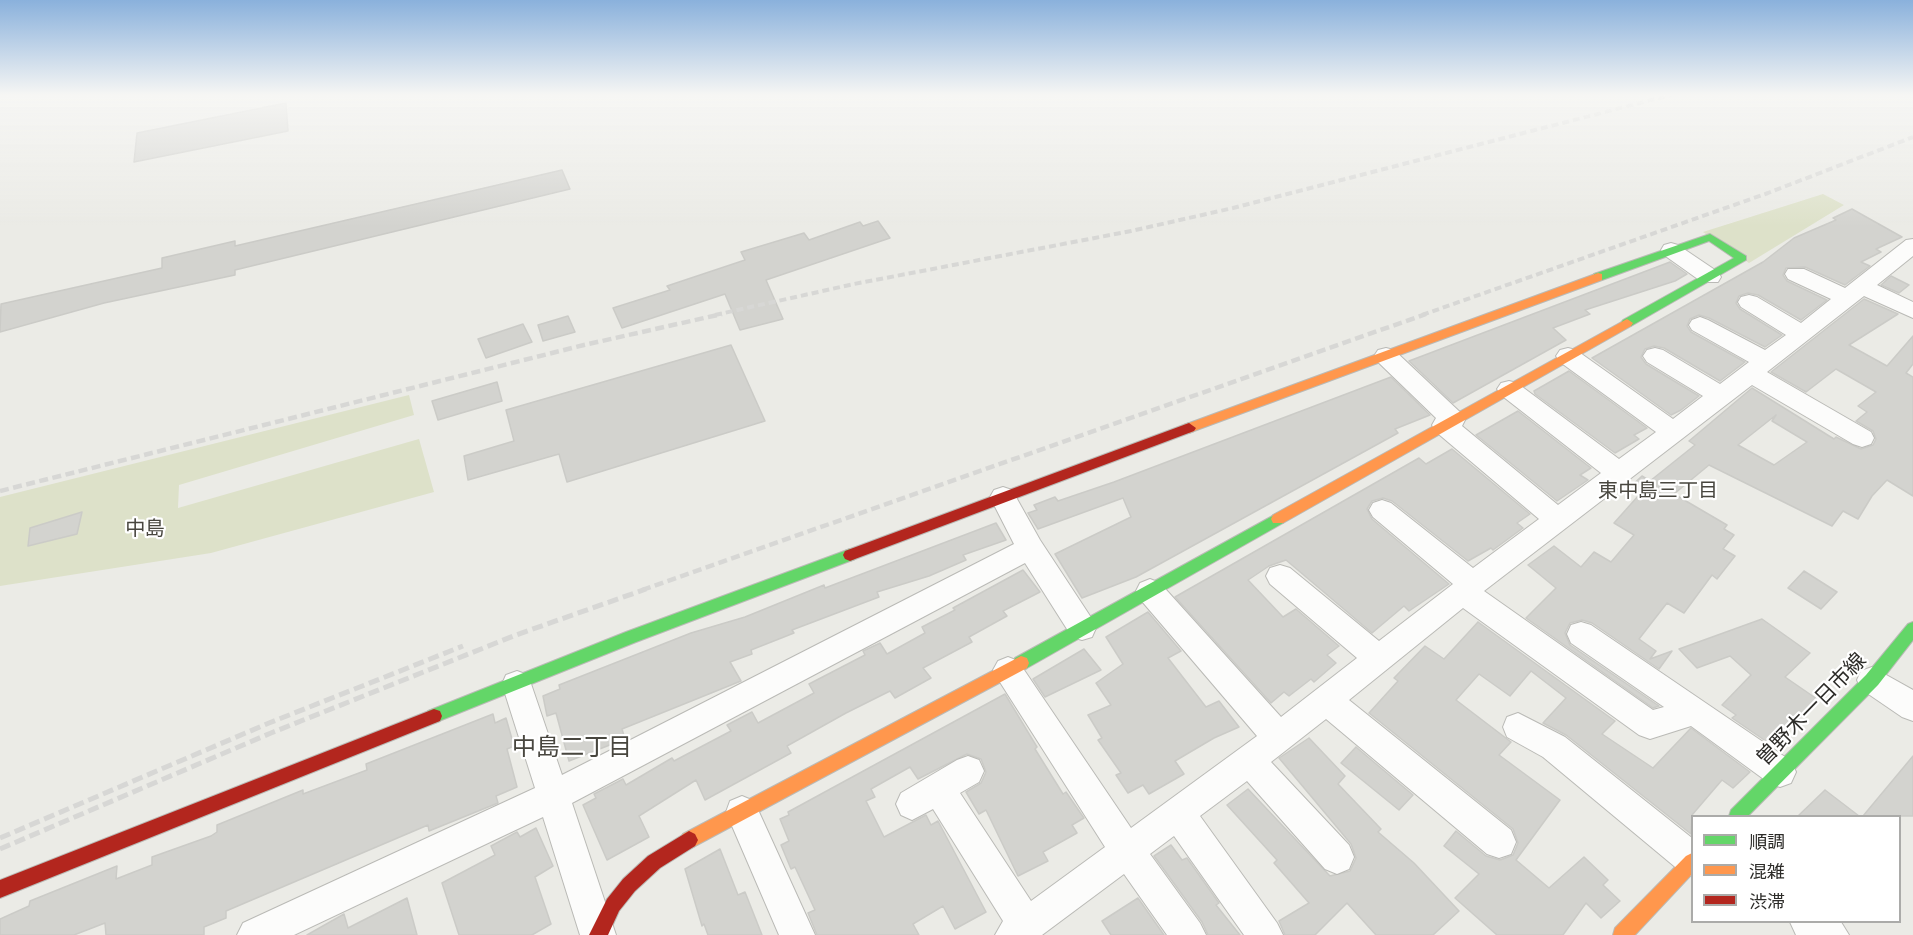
<!DOCTYPE html>
<meta charset="utf-8">
<style>
body{margin:0}
#map{position:relative;width:1913px;height:935px;overflow:hidden;background:#ebebe6;font-family:"Space Grotesk","Noto Sans JP",sans-serif}
canvas{display:block}
.legend{position:absolute;left:1691px;top:815px;width:210px;height:108px;box-sizing:border-box;background:#fff;border:2px solid #ababa9;margin:0;padding:8px 10px;list-style:none;font-size:18px;color:#2d2c29}
.legend li{display:flex;align-items:center;gap:12px;height:30px}
.legend b{width:30px;border:2px solid #ababa9}
</style>
<div id="map">
<canvas width="1913" height="935"></canvas>
<ul class="legend">
<li><b style="height:8px;background:#63d668"></b>順調</li>
<li><b style="height:8px;background:#ff974d"></b>混雑</li>
<li><b style="height:8px;background:#b3261e"></b>渋滞</li>
</ul>
</div>
<script>
const c = document.querySelector('canvas').getContext('2d');
c.lineJoin = 'round';
function fill(path, color) { c.fillStyle = color; c.fill(path, 'evenodd'); }
const poly = rows => new Path2D(rows.map(r => 'M' + r).join(''));
function trace(path, color, width, dash) { c.strokeStyle = color; c.lineWidth = width; c.lineCap = dash ? 'butt' : 'round'; c.setLineDash(dash || []); c.stroke(path); }
function label(font, color, halo, rows, align = 'center') {
  c.font = font + ' "Space Grotesk","Noto Sans JP",sans-serif'; c.lineWidth = 4.5; c.setLineDash([]); c.textBaseline = 'middle'; c.strokeStyle = halo; c.fillStyle = color; for (const [text, x, y, turn = 0] of rows) {
    c.save(); c.translate(x, y); c.rotate((+turn || 0) * Math.PI / 180); c.textAlign = isNaN(turn) ? turn : align; if (halo) c.strokeText(text, 0, 0); c.fillText(text, 0, 0); c.restore();
  }
}
fill(poly([
 [1823,194,1844,205,1749,263,1703,232],
 [409,395,414,415,179,485,178,508,419,439,434,492,211,553,0,586,0,497]
]), '#dde1c9');
const building = poly([
 [286,103,288,131,134,162,137,133,286,103],
 [562,170,570,189,235,270,235,275,104,303,0,332,1,304,162,268,162,258,235,241,235,246,562,170],
 [1852,209,1902,237,1876,249,1881,252,1861,262,1870,266,1845,285,1805,267,1786,268,1783,275,1787,281,1827,300,1801,320,1758,295,1748,293,1739,296,1736,303,1740,309,1782,335,1765,347,1709,318,1699,315,1690,319,1687,326,1691,332,1745,362,1720,381,1664,348,1654,346,1645,349,1641,357,1646,364,1699,396,1681,410,1671,415,1592,358,1763,262,1794,238,1836,220,1833,218,1852,209],
 [878,221,890,238,766,280,783,319,740,330,725,294,622,328,613,308,670,290,667,286,745,260,741,252,804,233,809,240,860,222,863,226,878,221],
 [1670,262,1687,274,1675,281,1585,310,1590,314,1553,328,1566,340,1453,403,1409,361,1670,262],
 [1891,276,1909,285,1899,293,1881,285,1891,276],
 [1864,299,1898,314,1849,345,1887,366,1913,336,1913,364,1906,373,1913,377,1913,496,1887,480,1872,496,1858,519,1843,511,1832,526,1709,465,1674,494,1727,525,1724,529,1734,535,1723,549,1735,556,1717,579,1712,575,1684,613,1667,603,1639,639,1656,651,1650,659,1672,651,1659,669,1592,623,1582,620,1570,623,1565,633,1570,645,1659,706,1653,708,1526,618,1556,588,1528,565,1554,546,1581,567,1594,552,1611,562,1634,535,1614,523,1639,495,1629,488,1642,476,1650,481,1695,445,1689,441,1752,388,1834,439,1836,437,1861,449,1873,445,1876,439,1873,431,1856,421,1867,412,1858,406,1876,392,1836,369,1806,392,1771,372,1864,299],
 [1776,415,1772,421,1807,442,1774,465,1738,445,1776,415],
 [568,316,575,332,543,341,538,325,568,316],
 [523,324,532,342,486,358,478,339,523,324],
 [731,345,765,421,567,482,559,454,468,480,464,456,514,441,506,410,731,345],
 [1569,371,1647,428,1634,435,1639,439,1615,453,1535,394,1534,391,1569,371],
 [1391,377,1430,415,1395,429,1398,433,1136,577,1082,598,1055,554,1131,517,1123,498,1038,529,1028,513,1037,510,1034,505,1055,497,1058,501,1114,482,1391,377],
 [497,382,502,401,438,420,432,401,497,382],
 [1518,411,1591,468,1580,475,1588,480,1557,501,1476,435,1518,411],
 [1452,449,1530,514,1517,523,1523,528,1493,550,1491,548,1468,561,1392,501,1383,498,1372,501,1367,509,1372,519,1449,584,1409,611,1404,606,1372,633,1286,560,1269,566,1248,580,1283,617,1296,609,1339,646,1327,655,1336,663,1314,682,1311,679,1289,696,1284,692,1271,703,1175,597,1419,458,1426,464,1452,449],
 [82,512,77,534,28,546,30,528,82,512],
 [996,523,1006,540,963,555,966,560,929,576,877,592,879,597,792,630,794,633,751,650,752,654,730,662,741,681,622,729,625,739,569,761,556,713,547,716,543,696,560,689,559,685,691,633,745,617,824,585,825,588,996,523],
 [1023,570,1040,592,1003,611,1007,616,969,637,972,642,923,668,931,678,895,698,890,691,846,713,787,746,791,753,705,800,696,780,639,816,649,837,607,860,583,805,596,798,594,794,623,779,626,785,672,758,674,761,731,731,727,725,752,712,758,723,814,693,809,684,865,655,863,651,880,643,887,654,925,633,922,627,955,610,953,608,1023,570],
 [1804,571,1837,592,1821,609,1788,588,1804,571],
 [1148,612,1181,651,1168,658,1206,707,1219,701,1239,727,1214,738,1175,761,1184,774,1149,794,1143,785,1128,793,1116,775,1121,773,1098,740,1102,738,1088,715,1111,705,1096,683,1123,664,1106,637,1148,612],
 [1762,619,1810,653,1785,677,1817,699,1773,746,1732,718,1736,715,1722,705,1751,675,1730,656,1697,668,1679,649,1762,619],
 [1478,622,1615,721,1602,734,1653,768,1691,728,1750,772,1733,788,1722,780,1692,815,1691,834,1566,735,1543,723,1566,698,1531,671,1510,696,1479,674,1456,700,1511,742,1499,755,1560,800,1516,860,1549,888,1584,857,1608,880,1603,885,1620,901,1601,918,1586,903,1563,935,1497,935,1455,898,1479,874,1444,846,1456,831,1486,856,1500,860,1513,855,1518,843,1513,829,1369,713,1398,681,1394,678,1425,646,1444,659,1478,622],
 [1084,649,1101,670,1045,697,1033,679,1084,649],
 [1005,694,1037,747,1035,749,1063,794,1066,792,1084,818,1072,825,1077,833,1043,852,1048,861,1018,876,986,810,979,814,966,792,981,783,986,772,981,759,967,754,918,779,910,767,871,789,875,797,866,801,884,837,926,815,931,825,938,821,986,912,955,929,943,906,913,924,919,935,817,935,808,913,815,910,795,867,791,869,781,845,789,841,780,819,789,815,788,812,1005,694],
 [493,714,495,723,506,718,514,746,507,749,517,787,496,796,498,803,429,831,428,825,226,911,226,918,204,927,204,935,106,935,105,923,74,935,0,935,0,919,29,906,30,901,117,866,116,879,152,865,152,857,211,836,217,832,217,825,303,790,303,794,367,770,366,764,493,714],
 [1309,738,1345,776,1338,784,1381,829,1378,832,1414,863,1459,911,1433,935,1376,935,1347,903,1315,935,1285,935,1279,921,1309,903,1274,863,1277,860,1227,805,1248,789,1330,876,1350,871,1356,858,1351,844,1279,758,1309,738],
 [1356,747,1413,795,1399,810,1341,763,1356,747],
 [1913,756,1913,816,1863,816,1913,756],
 [1825,790,1859,816,1798,816,1825,790],
 [536,828,553,866,535,877,551,924,532,935,459,935,442,883,495,855,491,846,517,832,520,837,536,828],
 [1171,845,1182,860,1187,858,1219,903,1216,905,1240,935,1208,935,1202,922,1154,856,1171,845],
 [720,849,738,895,745,892,762,935,708,935,704,924,702,926,685,869,720,849],
 [407,898,417,935,307,935,344,914,348,928,407,898],
 [1138,898,1164,935,1111,935,1102,921,1138,898]
]);
fill(building, '#d3d3cf');
trace(building, '#cbcbc7', 1.5);
const street = poly([
 [1913,239,1913,256,1877,285,1913,302,1913,318,1864,296,1767,372,1871,432,1874,438,1871,444,1862,447,1853,444,1752,385,1484,591,1653,710,1664,707,1571,643,1567,634,1571,625,1581,622,1591,625,1791,761,1796,772,1791,783,1780,787,1769,783,1691,726,1650,739,1639,735,1463,608,1349,700,1511,830,1516,842,1511,854,1499,858,1487,854,1326,719,1271,762,1349,845,1354,857,1349,869,1337,874,1325,869,1247,781,1200,816,1277,923,1283,935,1244,935,1174,836,1150,854,1200,923,1206,935,1167,935,1124,874,1042,935,995,935,1003,921,933,809,912,820,901,815,896,804,901,793,957,760,968,756,979,760,984,771,979,782,960,793,1031,901,1105,847,998,679,993,670,998,661,1008,657,1018,661,1131,828,1257,736,1140,599,1136,591,1140,583,1150,579,1160,583,1281,717,1357,658,1270,584,1266,576,1270,568,1280,565,1290,568,1379,641,1453,584,1373,517,1369,510,1373,503,1382,500,1391,503,1473,568,1539,519,1435,431,1432,425,1436,418,1378,362,1374,356,1378,350,1386,348,1394,350,1462,414,1465,420,1462,426,1558,505,1601,473,1501,395,1497,389,1501,383,1509,381,1517,383,1619,459,1656,432,1560,362,1556,356,1560,350,1568,348,1576,350,1673,419,1703,396,1647,362,1643,356,1647,350,1655,348,1663,350,1720,384,1749,362,1692,330,1689,325,1692,320,1700,317,1708,320,1765,350,1786,335,1741,307,1738,302,1741,297,1749,295,1757,297,1801,323,1831,299,1788,279,1785,274,1788,269,1804,269,1845,288,1906,240,1913,239],
 [1671,243,1678,245,1718,272,1721,277,1718,282,1702,282,1664,255,1661,250,1664,245,1671,243],
 [1003,487,1012,490,1040,540,1092,619,1096,628,1092,637,1082,640,1072,637,1025,563,572,803,616,935,580,935,543,817,294,935,237,935,243,923,535,788,502,684,506,675,517,671,528,675,562,775,1014,544,990,497,994,490,1003,487],
 [1872,667,1913,690,1913,721,1902,717,1861,689,1857,680,1861,671,1872,667],
 [1518,713,1565,737,1692,838,1692,876,1680,871,1543,757,1507,737,1503,727,1507,717,1518,713],
 [742,796,754,801,815,935,779,935,726,812,730,801,742,796],
 [1790,922,1841,922,1849,935,1796,935,1790,922]
]);
const fast = poly([
 [1710,234,1746,256,1746,260,1631,326,1623,326,1621,323,1623,320,1734,258,1709,241,1602,280,1594,280,1594,274,1710,234],
 [1278,513,1283,515,1285,519,1283,523,1027,668,1021,670,1015,668,1013,663,1015,658,1278,513],
 [850,549,855,551,857,555,855,559,636,642,434,723,428,721,426,716,428,711,626,632,850,549],
 [1913,622,1913,640,1878,685,1748,816,1729,816,1731,810,1866,675,1908,624,1913,622]
]);
const slow = poly([
 [1598,273,1602,274,1602,280,1194,431,1189,433,1182,428,1184,425,1598,273],
 [1627,319,1633,323,1631,326,1283,523,1273,523,1271,519,1273,515,1627,319],
 [1021,656,1027,658,1029,663,1027,668,695,846,689,849,683,846,680,840,683,834,1021,656],
 [1692,853,1692,874,1635,935,1613,935,1615,928,1686,856,1692,853]
]);
const jam = poly([
 [1189,423,1196,428,1194,431,855,559,850,561,845,559,843,555,845,551,1189,423],
 [434,709,440,711,442,716,440,721,0,898,0,880,434,709],
 [689,831,695,834,698,840,695,846,660,868,635,891,619,911,608,935,589,935,607,899,623,879,648,856,689,831]
]);
trace(street, '#babab6', 2);
trace(fast, '#babab6', 2);
trace(slow, '#babab6', 2);
trace(jam, '#babab6', 2);
fill(street, '#fcfcfb');
fill(fast, '#63d668');
fill(slow, '#ff974d');
fill(jam, '#b3261e');
trace(poly([
 [715,315,854,284,1131,231,1233,208,1671,95],
 [1422,315,1768,193,1913,137]
]), '#d7d7d5', 4, [7, 4]);
trace(poly([
 [0,491,584,345,722,314],
 [642,590,1426,314]
]), '#d7d7d5', 4.5, [9, 4.5]);
trace(poly([
 [0,838,269,723,463,646],
 [0,849,271,733,516,635,646,589]
]), '#d7d7d5', 5, [11, 5]);
const sky = c.createLinearGradient(0, 0, 0, 226);
sky.addColorStop(0, '#8ab1dc');
sky.addColorStop(0.42, '#f6f6f4');
sky.addColorStop(1, '#f6f6f400');
c.fillStyle = sky;
c.fillRect(0, 0, 1913, 226);
label('20px', '#48463f', '#fff', [
 ["東中島三丁目",1658,492],
 ["中島",145,530]
]);
label('21px', '#2d2c29', '#fff', [
 ["曽野木一日市線",1812,710,-46]
]);
label('24px', '#48463f', '#fff', [
 ["中島二丁目",572,748]
]);
</script>
